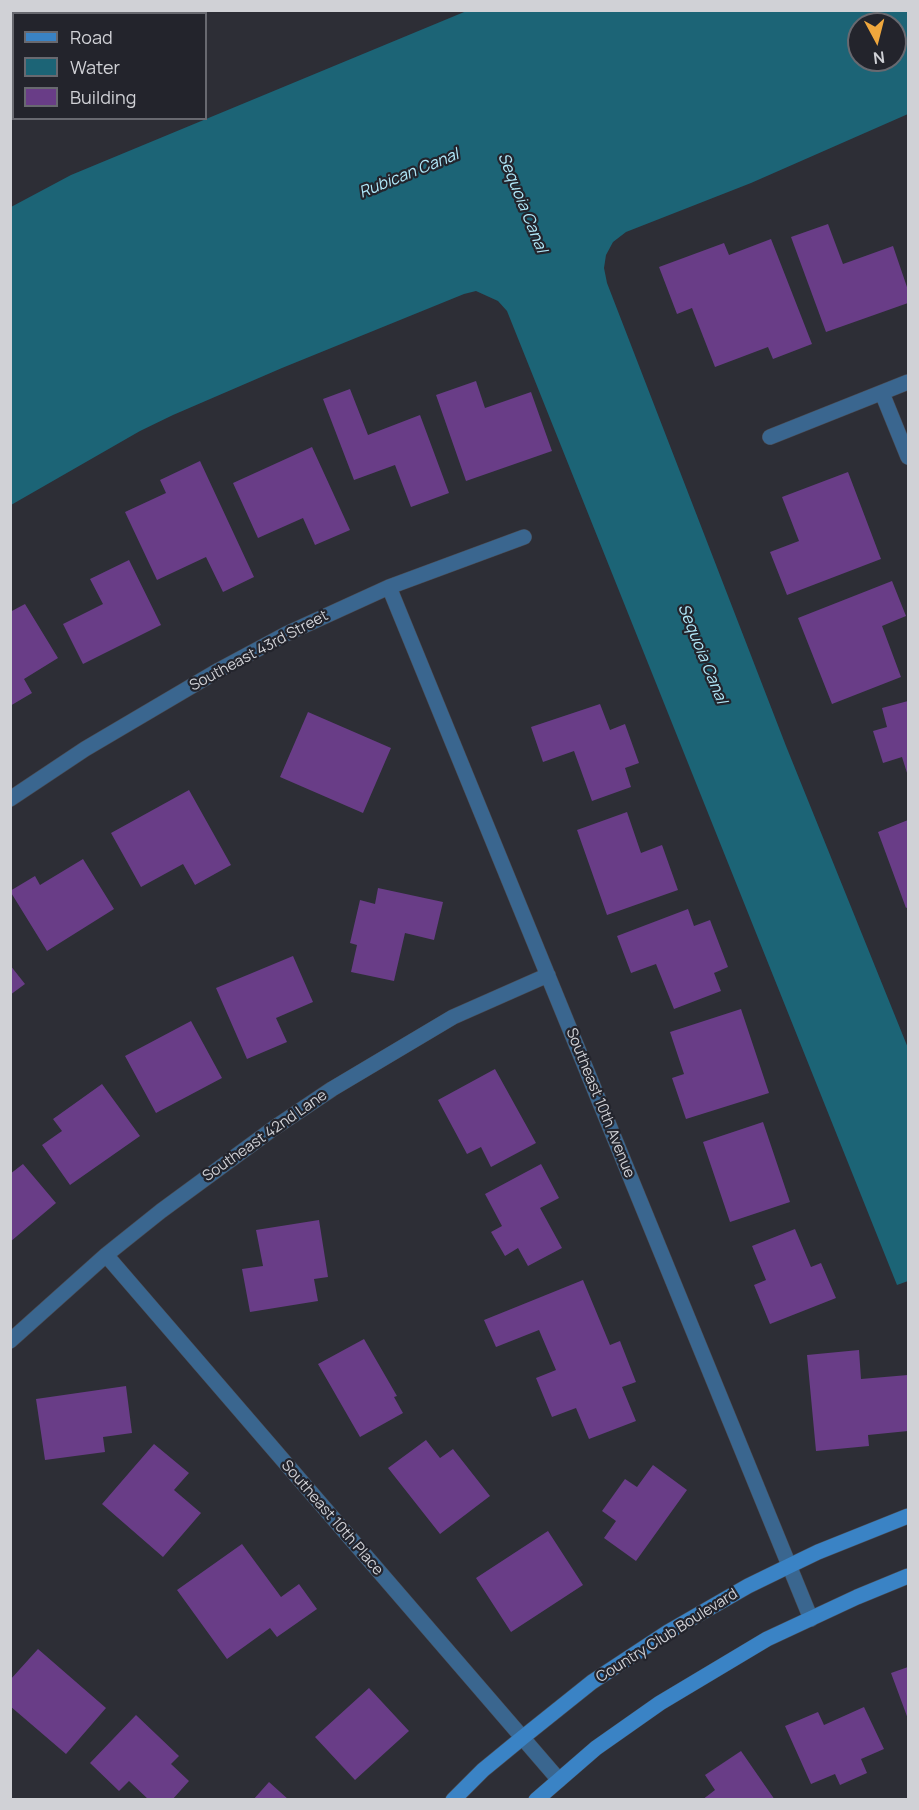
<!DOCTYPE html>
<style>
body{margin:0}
#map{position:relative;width:919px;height:1810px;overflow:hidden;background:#2d2e36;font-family:Manrope,sans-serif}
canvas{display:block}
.frame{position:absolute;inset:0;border:12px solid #d0d1d6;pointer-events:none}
.legend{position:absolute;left:12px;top:12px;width:195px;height:108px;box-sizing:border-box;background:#23242c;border:2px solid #686970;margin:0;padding:8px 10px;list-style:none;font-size:18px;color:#d0d1d6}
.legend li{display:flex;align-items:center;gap:12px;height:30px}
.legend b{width:30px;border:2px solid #686970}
.north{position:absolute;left:847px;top:12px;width:60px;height:60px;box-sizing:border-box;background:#23242c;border:2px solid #686970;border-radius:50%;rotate:173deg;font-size:16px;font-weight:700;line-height:24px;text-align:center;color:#d0d1d6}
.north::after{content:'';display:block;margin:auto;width:21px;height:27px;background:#efa73d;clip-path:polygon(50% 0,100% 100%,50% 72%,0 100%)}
</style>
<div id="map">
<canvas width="919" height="1810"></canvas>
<div class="frame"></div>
<ul class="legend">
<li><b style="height:8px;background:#3a83c5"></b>Road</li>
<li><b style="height:16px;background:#1c6476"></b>Water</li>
<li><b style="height:16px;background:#693d87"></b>Building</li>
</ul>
<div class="north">N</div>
</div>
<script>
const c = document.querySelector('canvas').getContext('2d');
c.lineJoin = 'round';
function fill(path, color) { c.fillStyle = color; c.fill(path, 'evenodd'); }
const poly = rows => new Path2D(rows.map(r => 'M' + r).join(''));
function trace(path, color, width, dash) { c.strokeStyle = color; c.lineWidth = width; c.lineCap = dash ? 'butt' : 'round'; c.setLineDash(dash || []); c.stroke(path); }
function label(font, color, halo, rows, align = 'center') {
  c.font = font + ' Manrope,sans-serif'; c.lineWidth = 4.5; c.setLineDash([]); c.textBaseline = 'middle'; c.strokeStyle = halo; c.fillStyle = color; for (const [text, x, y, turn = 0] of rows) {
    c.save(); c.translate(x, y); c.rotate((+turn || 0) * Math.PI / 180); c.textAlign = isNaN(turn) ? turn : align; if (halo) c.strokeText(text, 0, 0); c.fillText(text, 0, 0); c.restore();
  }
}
fill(poly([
 [469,10,908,11,908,114,751,183,626,232,613,242,606,255,604,268,607,283,786,746,908,1048,908,1281,897,1285,507,311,498,301,476,291,464,294,282,368,173,415,140,431,11,505,11,207,71,175],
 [859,24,895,24,895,60,859,60]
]), '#1c6476');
fill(poly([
 [10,10,37,10,38,14,14,14,13,48,10,41],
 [58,10,100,10,101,14,59,14],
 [124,10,198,10,192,14,125,14],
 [828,224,843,264,893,246,908,290,908,303,826,332,791,237],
 [771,239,812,344,773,359,768,347,715,367,692,308,677,314,659,267,724,243,729,255],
 [476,381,485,408,531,392,552,451,466,481,436,395],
 [350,389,368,435,420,415,449,493,411,507,395,465,354,480,323,399],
 [312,447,350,530,315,545,303,518,258,538,233,483],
 [200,461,254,577,223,592,206,557,157,580,125,512,166,493,160,480],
 [848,472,881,559,787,595,770,552,799,541,782,497],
 [129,560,161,625,83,664,63,624,103,604,90,579],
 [892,581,906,616,882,626,901,677,832,704,798,618],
 [25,604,58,658,24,679,32,693,10,706,10,612],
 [908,701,908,776,902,757,883,763,873,731,887,727,882,708],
 [600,704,610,730,625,724,639,763,625,768,631,787,592,801,574,751,543,762,531,727],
 [308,712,391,748,363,813,280,777],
 [189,790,231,865,195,885,183,864,141,887,111,833],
 [627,812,641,853,662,845,678,890,607,915,577,830],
 [908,820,908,907,906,908,878,832],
 [83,859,114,909,47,951,10,891,35,876,40,885],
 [378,888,443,902,434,940,405,933,394,981,351,972,357,945,350,943,360,900,375,904],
 [688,909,694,926,710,920,728,967,714,973,721,991,674,1009,656,964,631,973,617,936],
 [293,956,313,1002,276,1018,287,1042,247,1059,216,988],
 [10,965,25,984,10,995],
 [741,1009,769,1093,686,1119,672,1078,684,1074,670,1032],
 [191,1021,222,1078,156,1113,125,1056],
 [495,1069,536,1143,491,1167,481,1147,467,1154,438,1100],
 [102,1084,140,1136,70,1185,42,1145,62,1131,53,1119],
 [763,1122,790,1202,730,1222,703,1142],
 [23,1164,56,1203,10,1242,10,1174],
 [541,1164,559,1198,540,1208,562,1248,528,1266,518,1248,505,1256,491,1232,502,1226,485,1194],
 [319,1220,328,1277,314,1279,318,1301,250,1312,242,1269,263,1266,256,1230],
 [795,1229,811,1267,821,1263,836,1298,770,1324,754,1285,766,1280,752,1246],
 [583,1280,610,1345,620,1341,636,1382,622,1387,636,1421,589,1439,576,1408,552,1417,536,1378,556,1370,539,1330,496,1347,484,1320],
 [364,1339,397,1396,394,1397,403,1413,360,1437,318,1364],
 [859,1350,861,1379,908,1375,908,1431,868,1435,869,1446,816,1451,807,1355],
 [126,1386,132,1433,103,1437,105,1452,45,1460,36,1399],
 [426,1440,440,1458,453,1449,490,1496,440,1534,388,1468],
 [154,1444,189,1473,174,1490,201,1513,163,1557,102,1504],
 [653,1465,687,1490,636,1561,604,1538,616,1521,602,1511,625,1479,637,1487],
 [548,1531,583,1585,511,1632,476,1578],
 [242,1544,281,1597,299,1584,317,1609,277,1637,270,1628,227,1659,177,1590],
 [38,1649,106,1708,66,1754,10,1706,10,1680],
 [908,1667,908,1719,891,1673],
 [369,1688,409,1731,355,1780,315,1737],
 [864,1707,884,1749,861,1759,867,1773,840,1785,835,1774,811,1784,785,1726,818,1712,824,1725],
 [136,1715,179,1756,171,1764,189,1781,172,1800,149,1800,129,1781,119,1791,90,1763],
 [741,1751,775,1800,702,1800,715,1790,705,1775],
 [269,1782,289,1800,253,1800]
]), '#693d87');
const street = poly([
 [882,393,908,457],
 [770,437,908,382],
 [389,587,811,1619],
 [10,799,85,749,219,670,286,634,389,587,524,537],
 [106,1255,559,1780],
 [10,1341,106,1255,161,1211,274,1128,332,1089,453,1017,548,975]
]);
const secondary = poly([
 [453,1800,483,1770,522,1738,592,1682,668,1632,748,1586,789,1566,818,1552,908,1516],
 [536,1800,596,1748,660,1703,767,1639,857,1597,908,1576]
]);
trace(street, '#4a4b53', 16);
trace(secondary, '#4a4b53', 16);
trace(street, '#3a668f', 15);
trace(secondary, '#3a83c5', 15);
label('15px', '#d0d1d6', '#23242c', [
 ["Southeast 43rd Street",259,651,-28],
 ["Southeast 10th Avenue",600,1103,68],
 ["Southeast 42nd Lane",265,1136,-35],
 ["Southeast 10th Place",332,1518,49],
 ["Country Club Boulevard",667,1636,-32]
]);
label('italic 16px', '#b1e9fa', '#23242c', [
 ["Rubican Canal",409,174,-22],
 ["Sequoia Canal",522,203,68],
 ["Sequoia Canal",702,654,68]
]);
</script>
